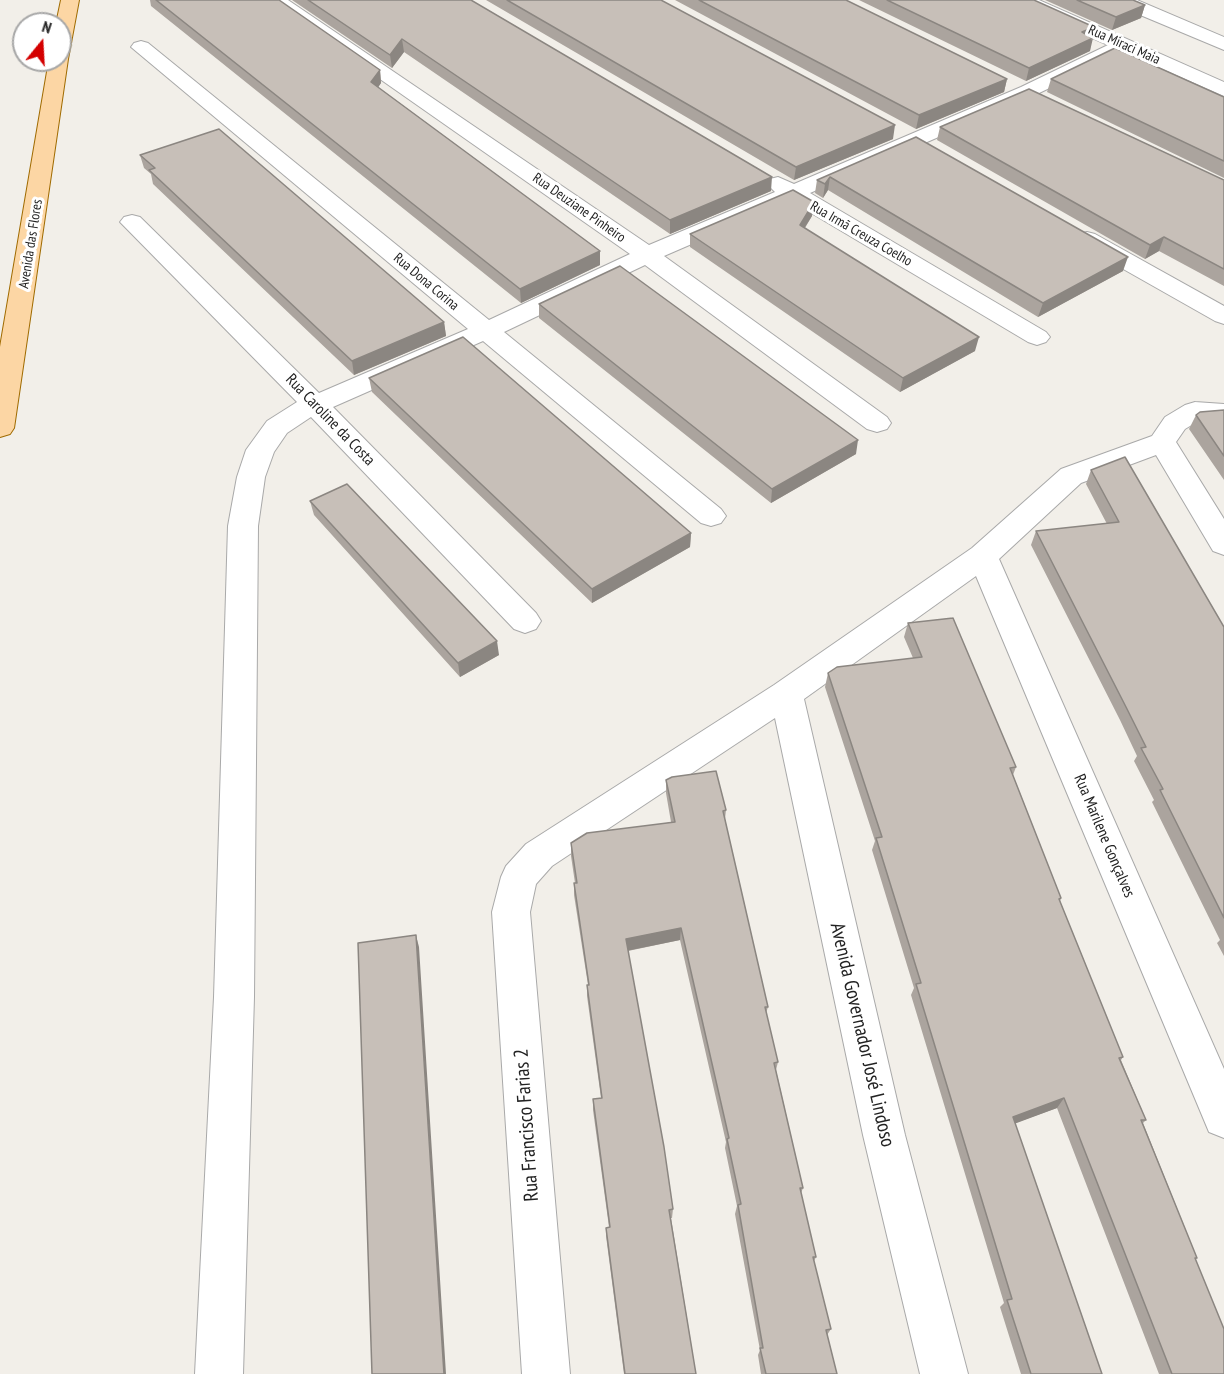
<!DOCTYPE html>
<meta charset="utf-8">
<style>
body{margin:0}
#map{position:relative;width:1224px;height:1374px;overflow:hidden;background:#f2efe9;font-family:"PT Sans Narrow",sans-serif}
canvas{display:block}
.north{position:absolute;left:12px;top:12px;width:60px;height:60px;box-sizing:border-box;background:#fff;border:2px solid #a7a7a7;border-radius:50%;rotate:18deg;font-size:16px;font-weight:700;line-height:24px;text-align:center;color:#222}
.north::after{content:'';display:block;margin:auto;width:21px;height:27px;background:#d40000;clip-path:polygon(50% 0,100% 100%,50% 72%,0 100%)}
</style>
<div id="map">
<canvas width="1224" height="1374"></canvas>
<div class="north">N</div>
</div>
<script>
const c = document.querySelector('canvas').getContext('2d');
c.lineJoin = 'round';
const poly = rows => new Path2D(rows.map(r => 'M' + r).join(''));
function trace(path, color, width, dash) { c.strokeStyle = color; c.lineWidth = width; c.lineCap = dash ? 'butt' : 'round'; c.setLineDash(dash || []); c.stroke(path); }
function fill(path, color) { c.fillStyle = color; c.fill(path, 'evenodd'); }
function label(font, color, halo, rows, align = 'center') {
  c.font = font + ' "PT Sans Narrow",sans-serif'; c.lineWidth = 6; c.setLineDash([]); c.textBaseline = 'middle'; c.strokeStyle = halo; c.fillStyle = color; for (const [text, x, y, turn = 0] of rows) {
    c.save(); c.translate(x, y); c.rotate((+turn || 0) * Math.PI / 180); c.textAlign = isNaN(turn) ? turn : align; if (halo) c.strokeText(text, 0, 0); c.fillText(text, 0, 0); c.restore();
  }
}
const minor = poly([
 [267,0,288,0,649,245,775,192,767,184,770,179,778,177,794,184,1021,87,1108,45,1017,4,1015,0,1039,0,1224,82,1224,96,1124,52,1035,95,810,193,1046,332,1050,337,1046,342,1037,345,1028,342,791,201,664,256,887,417,891,423,887,429,877,432,867,429,645,265,504,332,721,509,726,516,721,523,711,526,701,523,483,341,333,407,536,613,541,621,536,629,525,633,514,629,311,417,287,433,274,452,265,477,258,526,254,997,243,1374,195,1374,214,997,228,526,237,477,246,450,267,421,297,402,120,222,124,217,132,215,140,217,319,393,468,329,131,47,134,43,141,41,148,43,489,320,630,254,267,0],
 [1112,0,1137,0,1224,37,1224,50,1114,4,1112,0],
 [1087,232,1095,234,1224,306,1224,324,1215,321,1079,244,1075,239,1079,234,1087,232],
 [1195,402,1224,404,1224,422,1200,420,1185,429,1176,442,1224,519,1224,555,1213,551,1156,455,1081,483,999,559,1224,1069,1224,1138,1209,1132,976,576,804,699,905,1135,968,1374,920,1374,863,1135,775,718,552,866,536,884,530,912,570,1374,522,1374,492,912,501,877,506,866,526,844,774,685,972,548,1061,469,1152,436,1165,417,1185,405,1195,402]
]);
const major = poly([
 [61,0,79,0,68,59,14,428,10,434,0,437,0,347,49,60,60,60,60,24,56,24,61,0]
]);
trace(minor, '#a9a9a9', 2);
trace(major, '#a06b00', 2);
fill(minor, '#fff');
fill(major, '#fcd6a4');
fill(poly([
 [150,0,279,0,380,70,381,83,378,87,600,251,600,265,521,303,151,6],
 [292,0,471,0,771,191,670,234,404,52,392,68],
 [486,0,661,0,893,139,794,180],
 [675,0,846,0,1007,79,1004,92,916,129],
 [859,0,1034,0,1091,37,1090,51,1026,81],
 [1045,0,1133,0,1145,5,1141,18,1112,30],
 [1051,79,1224,97,1224,178,1047,92],
 [940,127,1224,180,1224,286,1159,251,1145,259,937,140],
 [916,137,1123,271,1038,317,828,190,823,198,815,193,817,180],
 [140,155,444,322,446,336,354,375,153,184,151,174,144,168],
 [812,216,805,228,975,351,900,392,690,247,690,234],
 [539,304,856,454,771,503,539,318],
 [369,378,691,533,690,547,592,603,372,392],
 [1224,410,1224,480,1189,429,1196,415],
 [1091,470,1224,627,1224,956,1217,943,1220,940,1152,802,1154,800,1134,761,1137,756,1120,720,1031,545,1036,531,1107,524,1086,484],
 [310,501,499,655,460,677,314,515],
 [908,623,1016,767,1013,775,1061,898,1060,901,1123,1057,1121,1060,1146,1120,1143,1123,1197,1258,1195,1260,1224,1374,1159,1374,1057,1108,1015,1123,1102,1374,1021,1374,1000,1307,1004,1303,911,995,914,988,872,850,875,841,825,687,828,673,913,658,904,637],
 [666,780,726,810,725,819,768,1007,766,1013,778,1062,776,1070,803,1188,801,1193,816,1257,814,1261,831,1329,827,1335,837,1374,761,1374,758,1355,760,1350,735,1214,737,1206,725,1148,726,1142,680,940,628,951,673,1209,672,1218,671,1218,696,1374,624,1374,606,1236,606,1228,609,1227,593,1110,593,1099,601,1098,587,996,587,985,588,985,574,895,574,883,575,883,571,856,571,843,671,822,666,793]
]), '#aba49e');
fill(poly([
 [1145,5,1141,18,1112,30,1116,17],
 [1094,27,1091,40,1093,38,1090,51,1026,81,1029,68,1082,32],
 [402,39,404,52,392,68,390,55],
 [380,70,381,83,373,95,371,82],
 [1007,79,1004,92,916,129,919,115],
 [895,125,893,139,794,180,796,167],
 [772,177,771,191,670,234,670,220],
 [830,177,828,190,823,198,825,184],
 [814,202,812,216,798,238,800,225],
 [1164,237,1159,251,1145,259,1150,245],
 [600,251,600,265,521,303,520,289],
 [1128,257,1123,271,1038,317,1043,303],
 [444,322,446,336,354,375,352,361],
 [979,337,975,351,900,392,903,378],
 [858,440,856,454,771,503,772,489],
 [691,533,690,547,592,603,592,589],
 [497,641,499,655,460,677,458,663],
 [681,928,680,940,626,951,626,939],
 [416,935,419,947,446,1374,444,1374],
 [1064,1098,1057,1108,1006,1127,1013,1117]
]), '#8b8681');
const building = poly([
 [156,0,279,0,380,70,371,82,600,251,520,289,156,0],
 [308,0,471,0,772,177,670,220,402,39,390,55,308,0],
 [507,0,661,0,895,125,796,167,507,0],
 [699,0,846,0,1007,79,919,115,699,0],
 [887,0,1034,0,1094,27,1082,32,1093,38,1029,68,887,0],
 [1077,0,1133,0,1145,5,1116,17,1077,0],
 [1115,48,1224,97,1224,161,1051,79,1115,48],
 [1029,89,1224,180,1224,269,1164,237,1150,245,940,127,1029,89],
 [219,129,444,322,352,361,149,170,155,168,140,155,219,129],
 [916,137,1128,257,1043,303,830,177,825,184,817,180,916,137],
 [793,190,814,202,800,225,979,337,903,378,690,234,793,190],
 [620,266,858,440,772,489,539,304,620,266],
 [463,337,691,533,592,589,369,378,463,337],
 [1224,410,1224,456,1196,415,1200,412,1224,410],
 [1125,457,1224,627,1224,918,1160,790,1163,789,1141,748,1146,747,1126,707,1036,531,1119,522,1091,470,1125,457],
 [347,484,497,641,458,663,310,501,347,484],
 [953,618,1016,767,1010,768,1061,898,1059,899,1123,1057,1119,1058,1146,1120,1141,1120,1197,1258,1195,1258,1224,1329,1224,1374,1172,1374,1064,1098,1013,1117,1102,1374,1031,1374,1007,1300,1012,1299,916,984,921,983,876,838,882,837,828,673,837,667,922,657,908,623,953,618],
 [716,771,726,810,723,811,768,1007,765,1007,778,1062,774,1063,803,1188,800,1188,816,1257,813,1257,831,1329,826,1330,837,1374,766,1374,760,1348,763,1348,738,1205,741,1204,727,1139,729,1138,681,928,626,939,664,1147,673,1209,669,1210,696,1374,625,1374,606,1228,610,1227,593,1099,602,1098,587,985,589,985,574,883,577,883,571,843,587,833,675,822,666,780,672,777,716,771],
 [416,935,444,1374,372,1374,358,943,416,935]
]);
fill(building, '#c7bfb8');
trace(building, '#8b8681', 1.5);
label('14px', '#222', '#fff', [
 ["Rua Miraci Maia",1124,45,24],
 ["Rua Deuziane Pinheiro",579,208,35],
 ["Rua Irmã Creuza Coelho",861,234,30],
 ["Avenida das Flores",31,244,-81],
 ["Rua Dona Corina",426,282,40]
]);
label('16px', '#222', '#fff', [
 ["Rua Caroline da Costa",330,420,46],
 ["Rua Marilene Gonçalves",1104,836,67]
]);
label('20px', '#222', '#fff', [
 ["Avenida Governador José Lindoso",862,1035,77],
 ["Rua Francisco Farias 2",527,1125,-94]
]);
</script>
